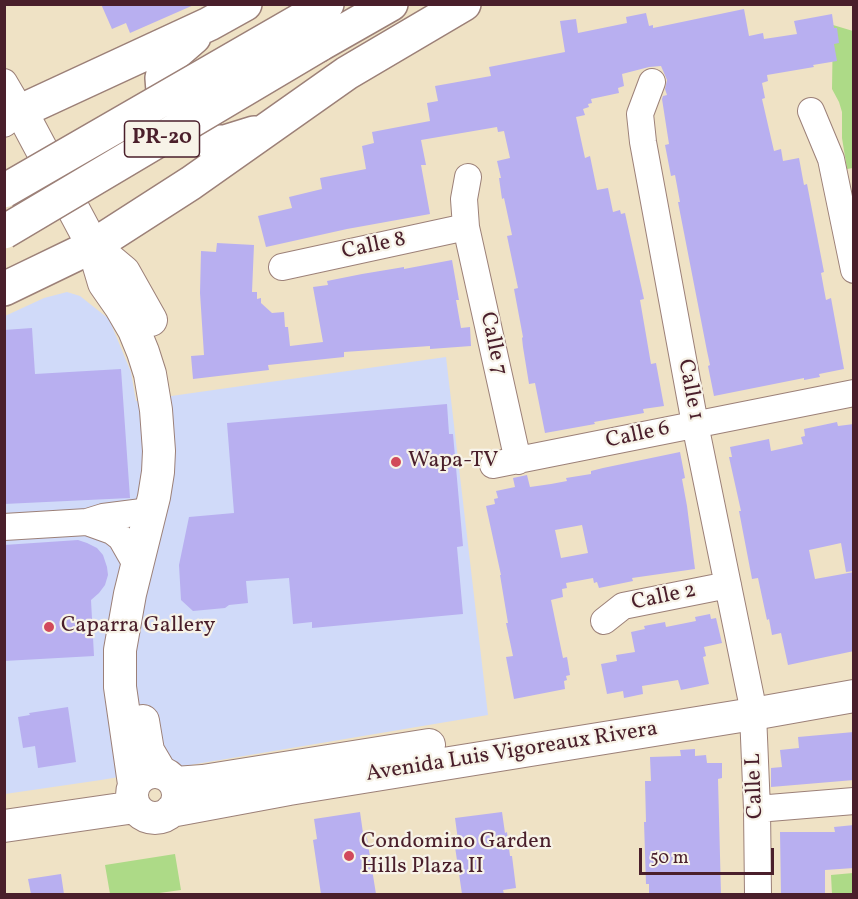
<!DOCTYPE html>
<style>
body{margin:0}
#map{position:relative;width:858px;height:899px;overflow:hidden;background:#efe2c5;font-family:Vollkorn,serif}
canvas{display:block}
.frame{position:absolute;inset:0;border:6px solid #4a1f2b;pointer-events:none}
.scale{position:absolute;left:639px;top:848px;width:135px;height:27px;box-sizing:border-box;border:3px solid #4a1f2b;border-top:0;padding-left:8px;font-size:18px;line-height:21px;white-space:nowrap;color:#4a1f2b;-webkit-text-stroke:4px #f7f3e8;paint-order:stroke}
</style>
<div id="map">
<canvas width="858" height="899"></canvas>
<div class="frame"></div>
<div class="scale">50 m</div>
</div>
<script>
const c = document.querySelector('canvas').getContext('2d');
c.lineJoin = 'round';
function fill(path, color) { c.fillStyle = color; c.fill(path, 'evenodd'); }
const poly = rows => new Path2D(rows.map(r => 'M' + r).join(''));
function trace(path, color, width, dash) { c.strokeStyle = color; c.lineWidth = width; c.lineCap = dash ? 'butt' : 'round'; c.setLineDash(dash || []); c.stroke(path); }
function label(font, color, halo, rows, align = 'center') {
  c.font = font + ' Vollkorn,serif'; c.lineWidth = 4.5; c.setLineDash([]); c.textBaseline = 'middle'; c.strokeStyle = halo; c.fillStyle = color; for (const [text, x, y, turn = 0] of rows) {
    c.save(); c.translate(x, y); c.rotate((+turn || 0) * Math.PI / 180); c.textAlign = isNaN(turn) ? turn : align; if (halo) c.strokeText(text, 0, 0); c.fillText(text, 0, 0); c.restore();
  }
}
fill(poly([
 [67,292,80,296,109,319,131,372,136,401,446,357,488,715,101,780,5,794,5,316,44,298]
]), '#d0daf9');
fill(poly([
 [833,25,853,31,853,168,847,169,842,138,842,112,839,102,832,89],
 [175,854,181,890,152,894,110,894,105,865],
 [853,873,853,894,832,894,831,875]
]), '#adda87');
fill(poly([
 [101,4,196,4,130,33,126,23,112,29],
 [744,9,749,36,763,33,764,39,797,34,794,21,832,14,834,28,837,28,839,43,834,44,837,61,813,65,814,67,767,75,768,81,762,83,765,98,762,99,774,151,781,149,783,161,799,158,804,185,807,184,824,272,821,273,826,300,831,298,844,369,819,374,820,377,804,380,804,378,714,396,708,366,710,365,707,351,678,202,680,202,675,175,671,176,665,145,669,144,662,99,663,96,667,95,665,89,667,80,661,66,649,67,622,74,624,86,618,88,619,93,591,99,592,103,588,104,589,107,583,109,585,115,576,117,585,158,590,156,597,190,608,188,613,212,620,210,621,214,625,213,644,299,640,300,651,364,656,363,664,406,643,409,644,413,594,422,595,424,545,433,535,383,529,384,523,347,522,338,523,337,514,289,518,288,507,236,512,235,504,198,502,199,499,178,501,178,497,161,510,158,504,131,498,132,497,127,421,140,426,165,421,165,430,214,347,229,266,247,258,216,292,208,289,197,322,189,320,178,366,169,362,146,374,143,372,132,430,121,427,103,438,101,435,86,491,76,489,67,565,52,560,21,576,19,578,33,627,23,626,17,646,13,649,26,653,25,653,28],
 [217,243,254,245,252,292,257,292,257,299,261,298,261,303,272,313,284,312,285,327,288,327,290,346,323,342,313,287,328,285,327,281,362,274,404,267,404,269,452,260,459,300,456,300,461,328,470,327,471,346,430,349,430,346,344,352,344,357,268,365,269,370,193,379,191,356,204,355,200,293,201,251,216,252],
 [32,328,35,374,121,369,130,498,4,504,4,330],
 [447,404,449,434,453,434,463,546,457,547,463,614,312,628,312,622,293,624,289,578,246,581,248,603,229,605,225,608,193,611,181,600,179,565,189,517,234,513,227,423],
 [837,422,838,426,854,424,854,571,846,572,841,543,809,550,815,579,854,572,854,651,788,665,781,633,772,635,769,619,767,620,758,578,752,579,739,511,741,511,729,457,732,457,730,447,769,439,771,451,803,444,801,437,805,436,804,429],
 [680,452,685,478,682,479,687,506,695,569,632,578,633,581,599,588,597,582,594,583,593,578,566,583,567,588,562,589,563,597,551,600,563,658,567,657,570,675,566,676,567,680,564,681,565,689,514,699,506,657,513,656,506,623,508,623,500,575,501,575,486,506,495,504,494,499,498,498,496,491,515,487,513,478,527,475,530,487,551,484,567,481,566,478,591,474,591,471,603,468],
 [582,525,588,553,561,558,555,530],
 [78,540,87,543,97,548,103,555,107,567,108,575,105,585,99,593,91,600,94,656,4,661,4,545],
 [710,614,711,619,716,618,722,643,704,647,706,656,703,657,709,684,681,690,678,680,642,686,643,694,624,698,623,691,607,694,601,664,617,661,616,655,635,652,631,632,645,629,644,626,665,622,666,627,696,621,695,617],
 [68,707,76,762,38,768,35,746,23,748,18,717,30,715,29,713],
 [854,732,854,780,771,787,771,768,782,767,780,750,799,748,798,737],
 [695,749,695,756,706,755,707,763,722,763,722,778,718,779,721,894,649,894,649,884,646,884,644,822,646,822,645,781,651,781,650,757,681,756,680,750],
 [360,812,363,833,366,832,376,894,321,894,313,840,317,839,314,819],
 [502,812,505,833,507,832,510,856,512,856,516,888,503,890,504,894,462,894,454,840,458,840,455,818],
 [854,825,854,868,825,870,825,894,781,894,780,832,835,832,834,827],
 [61,874,64,894,31,894,28,879]
]), '#b8aff0');
const minor = poly([
 [4,82,21,111,4,124],
 [652,82,640,114,643,142,695,424,751,698],
 [811,111,831,159,854,270],
 [468,177,464,199,466,227,518,461],
 [282,267,466,227],
 [493,465,854,393],
 [87,522,112,531,121,538,137,566],
 [4,527,87,522,103,517,150,511],
 [604,621,623,606,728,585],
 [753,714,757,809,758,894],
 [757,809,854,801]
]);
const major = poly([
 [21,111,93,246,104,283,120,306,134,330,143,352,150,374,156,410,159,451,158,472,154,497,130,594,120,650,120,687,134,784],
 [93,246,124,272,151,320],
 [143,721,148,751,161,773],
 '132 795a23 23 0 1 1 46 0a23 23 0 1 1-46 0Z',
 [175,783,203,781,429,745],
 [171,811,289,789,753,714,854,696],
 [4,826,135,807]
]);
const highway = poly([
 [304,18,327,4],
 [194,37,171,57,165,65,162,78,163,91,168,106,177,121,189,132,199,138,212,142,225,142,254,133],
 [319,45,391,4],
 [21,111,209,24,245,4],
 [4,289,93,246,191,183,347,73,464,4]
]);
trace(minor, '#9c8078', 28);
trace(major, '#9c8078', 34);
trace(highway, '#9c8078', 36);
trace(minor, '#fff', 26);
trace(major, '#fff', 32);
trace(highway, '#fff', 33);
const highwayBridge = poly([
 [4,191,304,18],
 [4,232,319,45]
]);
trace(highwayBridge, '#9c8078', 36, []);
trace(highwayBridge, '#fff', 33);
for (const [x, y, r, color] of [
 [396,462,6,"#d1495b"],
 [49,627,6,"#d1495b"],
 [349,856,6,"#d1495b"]
]) { const dot = new Path2D(); dot.arc(x, y, r, 0, 2 * Math.PI); c.fillStyle = color; c.fill(dot); trace(dot, '#f7f3e8', 2); }
for (const [x, y, w] of [
 [162,139,75]
]) { const box = new Path2D(); box.roundRect(x - w / 2, y - 18, w, 36, 4.5); c.fillStyle = '#f7f3e8'; c.fill(box); trace(box, '#4a1f2b', 1.5); }
label('bold 21px', '#4a1f2b', null, [
 ["PR-20",162,139]
]);
label('22px', '#4a1f2b', '#f7f3e8', [
 ["Calle 8",374,247,-12],
 ["Calle 7",492,344,78],
 ["Calle 1",689,390,79],
 ["Calle 6",638,436,-12],
 ["Calle 2",664,598,-12],
 ["Avenida Luis Vigoreaux Rivera",512,753,-9],
 ["Calle L",756,786,-92]
]);
label('22px', '#4a1f2b', '#f7f3e8', [
 ["Wapa-TV",408,462],
 ["Caparra Gallery",61,627],
 ["Condomino Garden",361,843],
 ["Hills Plaza II",361,868]
], 'left');
</script>
